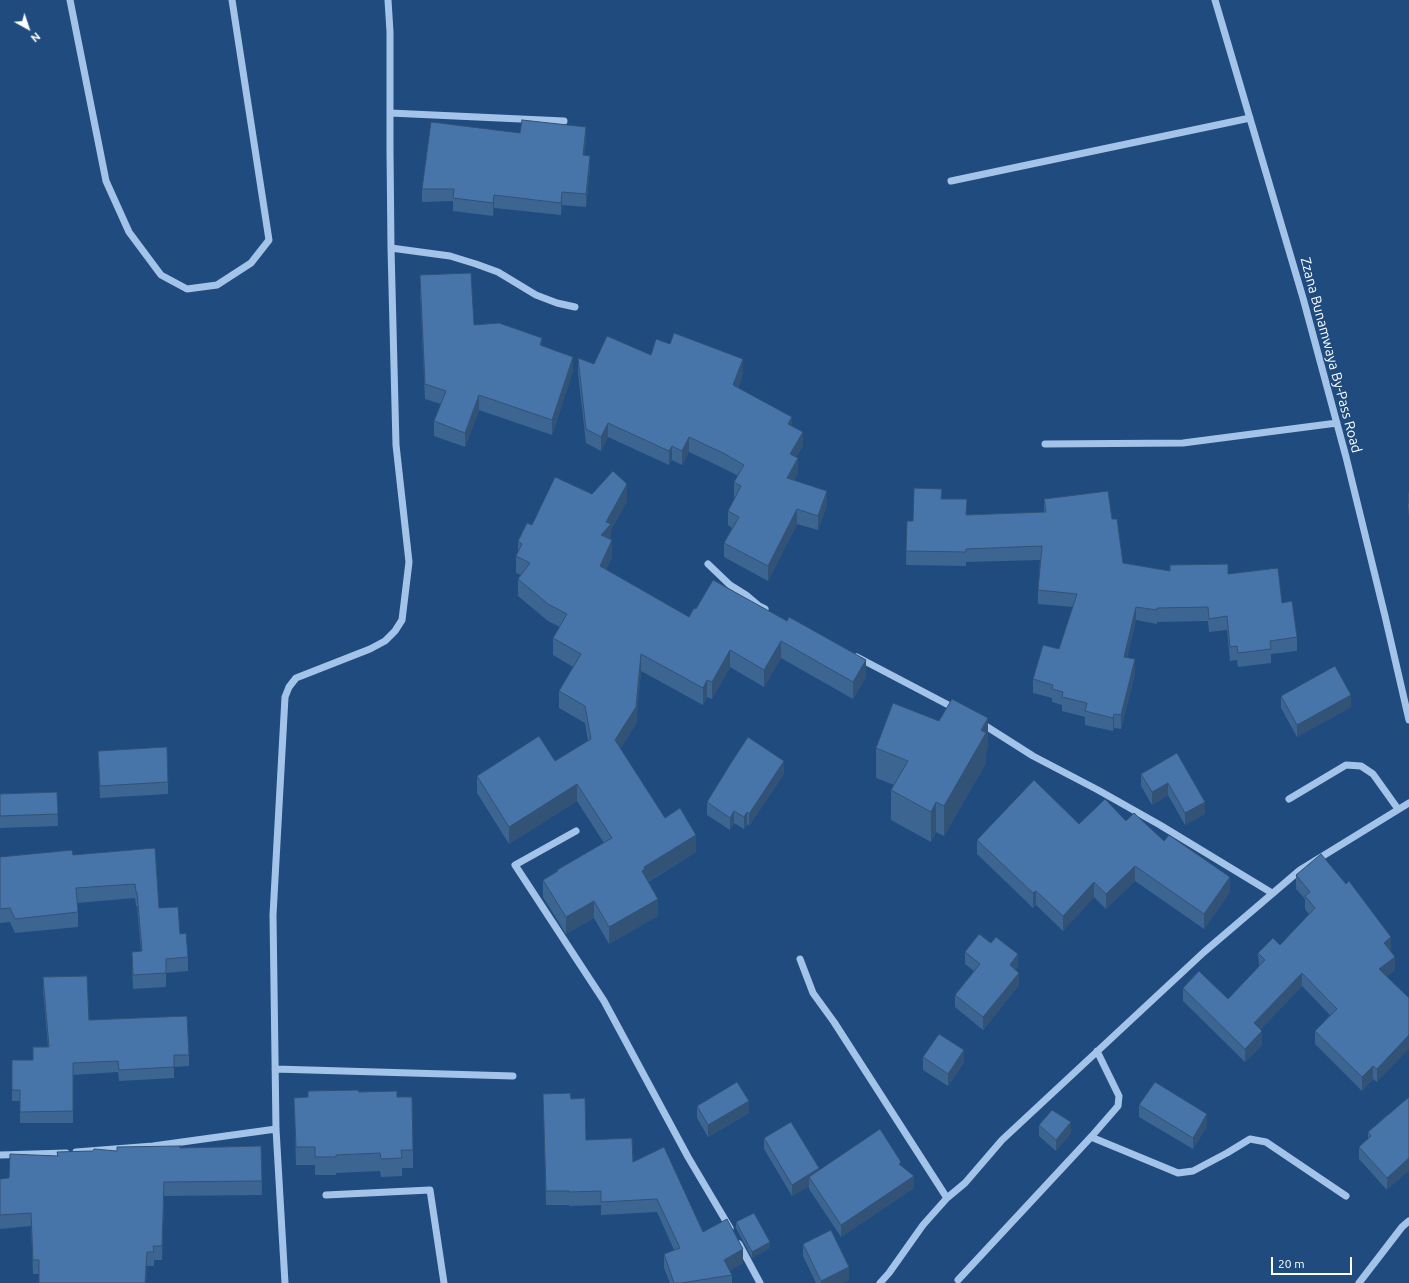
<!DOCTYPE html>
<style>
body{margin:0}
#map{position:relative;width:1409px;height:1283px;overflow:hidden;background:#1f4b7f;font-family:Ubuntu,sans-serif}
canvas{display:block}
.north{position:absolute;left:8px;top:8px;width:40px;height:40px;-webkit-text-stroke:3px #1f4b7f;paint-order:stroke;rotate:140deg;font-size:11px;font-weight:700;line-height:16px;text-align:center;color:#fff}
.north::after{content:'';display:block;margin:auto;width:14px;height:18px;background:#fff;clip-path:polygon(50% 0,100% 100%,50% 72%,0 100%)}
.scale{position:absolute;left:1271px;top:1257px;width:81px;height:18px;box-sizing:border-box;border:2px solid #fff;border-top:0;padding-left:5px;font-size:12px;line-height:14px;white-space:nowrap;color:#fff;-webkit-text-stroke:3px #1f4b7f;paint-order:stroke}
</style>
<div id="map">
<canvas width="1409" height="1283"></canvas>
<div class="north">N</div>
<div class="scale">20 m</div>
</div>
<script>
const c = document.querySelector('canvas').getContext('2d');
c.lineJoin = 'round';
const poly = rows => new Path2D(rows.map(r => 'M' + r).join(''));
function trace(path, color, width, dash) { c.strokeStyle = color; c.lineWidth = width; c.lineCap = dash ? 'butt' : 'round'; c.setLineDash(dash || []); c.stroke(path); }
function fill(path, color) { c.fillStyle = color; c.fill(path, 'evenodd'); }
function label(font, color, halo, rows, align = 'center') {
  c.font = font + ' Ubuntu,sans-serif'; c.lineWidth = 3; c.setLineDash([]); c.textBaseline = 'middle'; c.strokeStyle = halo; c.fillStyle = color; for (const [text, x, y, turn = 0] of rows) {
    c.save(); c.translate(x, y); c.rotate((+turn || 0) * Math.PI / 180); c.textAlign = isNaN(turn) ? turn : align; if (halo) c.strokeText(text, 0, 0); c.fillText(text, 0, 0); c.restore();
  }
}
trace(poly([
 [70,0,106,181,129,232,161,275,187,289,217,285,251,263,269,240,232,0],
 [1215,0,1303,298,1346,457,1385,616,1409,720],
 [390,113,564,121],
 [951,181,1250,118],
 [391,248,450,256,476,264,498,272,536,295,557,303,575,307],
 [1045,444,1183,443,1337,423],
 [708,564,730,585,746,595,759,606,765,609],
 [857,657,956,709],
 [981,723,1033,756,1098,790,1160,825,1272,893],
 [1289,799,1346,765,1361,766,1373,774,1398,809],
 [576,831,515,865,604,1001,688,1157,730,1228],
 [800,959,813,993,834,1022,947,1198],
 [275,1069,513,1076],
 [1091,1137,1178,1173,1193,1171,1227,1153,1250,1139,1266,1142,1346,1196],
 [76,1152,153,1146,276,1129],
 [0,1155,66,1153],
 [326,1195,430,1190,444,1283],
 [739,1244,760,1283],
 [958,1280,1091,1137,1118,1106,1119,1096,1097,1051],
 [285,1283,276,1129,273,915,285,697,289,687,296,678,370,649,385,641,395,631,402,620,409,562,396,445,391,248,390,151,390,32,388,0],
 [880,1283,889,1273,923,1225,947,1198,965,1183,1002,1140,1204,952,1300,870,1409,803],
 [1359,1283,1402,1227,1409,1221]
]), '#a3c4e8', 7);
fill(poly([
 [520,133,586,139,584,156,590,168,586,207,562,205,561,215,494,208,493,216,453,211,453,201,422,202,422,189],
 [420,275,474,325,542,346,573,371,552,435,479,410,465,447,434,436,434,421,441,404,425,399,420,290],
 [651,355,743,373,738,388,792,426,803,446,796,457,798,473,794,480,827,505,818,530,797,524,768,581,724,557,724,543,732,528,728,525,728,511,735,497,734,497,734,482,738,476,725,469,689,452,682,465,672,460,669,465,608,437,601,451,586,443,578,373,578,358,594,364],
 [1408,493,1409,493,1409,516,1408,505],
 [592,494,627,501,611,530,611,539,612,557,606,570,689,617,696,609,713,580,866,677,853,699,781,658,764,687,730,667,712,699,707,697,703,705,641,671,636,724,620,749,665,818,696,852,648,882,658,916,609,944,594,918,566,934,543,897,543,880,557,872,557,870,604,843,577,801,509,844,477,793,477,776,555,761,588,741,585,723,559,708,559,691,573,667,553,655,553,638,560,627,548,621,518,596,518,579,521,575,516,573,516,556,518,553,518,541,532,525],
 [942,499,967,515,1044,512,1044,499,1112,519,1123,563,1170,571,1228,574,1282,603,1297,637,1297,651,1271,654,1271,663,1238,667,1237,660,1230,661,1227,630,1209,632,1208,621,1157,622,1157,624,1136,620,1127,657,1135,673,1121,729,1114,728,1113,731,1085,725,1085,717,1062,711,1062,705,1052,702,1052,698,1033,693,1033,679,1059,649,1073,607,1038,604,1038,590,1040,560,966,562,966,566,906,565,907,521,913,521],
 [1281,696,1351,707,1297,737,1281,708],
 [876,748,988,748,986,752,986,763,944,836,936,832,931,842,891,820,891,790,894,785,876,778],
 [98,751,168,782,168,794,100,798],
 [1177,753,1205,814,1185,825,1168,795,1152,805,1141,786,1141,774],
 [784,774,749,826,747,824,744,829,734,823,730,830,707,815,707,802],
 [57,792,58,826,0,828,0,794],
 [1126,821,1164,841,1230,892,1204,929,1135,881,1106,909,1094,897,1063,931,1036,905,1033,908,977,854,977,840,1079,824],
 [155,848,159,908,180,934,188,957,188,971,166,973,166,987,133,989,132,966,132,952,141,951,137,906,136,906,135,898,77,903,78,912,78,927,15,933,10,922,0,923,0,857,73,855],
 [1296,875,1391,951,1390,951,1395,970,1387,976,1377,1082,1373,1079,1362,1091,1315,1044,1315,1031,1330,1015,1302,986,1260,1030,1262,1045,1245,1062,1183,1001,1183,988,1228,999,1259,967,1258,953,1280,945,1309,914,1305,909,1305,899,1296,889],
 [965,952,1018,967,1015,970,1019,985,983,1030,955,1007,955,995,974,971,965,964],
 [43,977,89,1020,189,1055,189,1066,174,1067,174,1078,119,1081,118,1072,73,1075,73,1123,20,1123,20,1101,12,1101,12,1060,33,1060,48,1047,43,989],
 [923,1057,964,1062,948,1086,923,1070],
 [359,1092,397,1097,413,1150,413,1168,402,1168,402,1176,381,1177,380,1171,336,1173,336,1175,315,1175,315,1165,296,1165,294,1098,308,1097],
 [543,1094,571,1099,586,1140,633,1162,703,1232,743,1263,729,1271,732,1275,732,1283,670,1283,664,1268,664,1254,674,1250,657,1212,601,1215,601,1205,569,1206,569,1205,546,1205],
 [1139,1105,1207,1126,1193,1149,1139,1117],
 [697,1106,749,1113,708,1137,697,1118],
 [1387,1115,1387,1190,1359,1159,1359,1147,1368,1139,1368,1132],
 [1039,1125,1071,1133,1056,1151,1039,1136],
 [764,1138,819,1170,901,1166,914,1188,841,1237,809,1189,809,1186,792,1196,764,1149],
 [261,1146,262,1195,164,1196,162,1260,154,1260,154,1266,147,1266,146,1283,39,1283,39,1274,33,1274,31,1226,0,1229,0,1179,9,1178,57,1156,57,1152,117,1151,180,1148],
 [736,1222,770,1248,752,1258,736,1228],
 [803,1244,849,1280,842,1283,816,1283,803,1256]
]), '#3d6591');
fill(poly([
 [586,127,586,139,583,168,583,155],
 [590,156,590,168,586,207,586,194],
 [562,192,562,205,561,215,561,203],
 [494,195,494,208,493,216,493,203],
 [542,338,542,353,540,345],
 [573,357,573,371,552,435,552,420],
 [743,359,743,373,733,400,733,385],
 [479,395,479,410,465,447,465,433],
 [792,417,792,431,788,424],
 [608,423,608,437,601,451,601,437],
 [803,432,803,446,790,468,790,454],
 [689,437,689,452,682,465,682,451],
 [672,446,672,460,669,465,669,451],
 [798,458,798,473,787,493,787,478],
 [627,484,627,501,611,530,611,541,601,535,606,522],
 [827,491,827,505,818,530,818,516],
 [797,509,797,524,768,581,768,566],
 [612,540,612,557,600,583,600,566],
 [1136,607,1136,620,1124,670,1124,657],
 [781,641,781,658,764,687,764,670],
 [730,650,730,667,712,699,712,682],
 [641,654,641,671,636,724,615,757,615,740],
 [1135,659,1135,673,1121,729,1121,715],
 [866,660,866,677,853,699,853,682],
 [707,680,707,697,703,705,703,688],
 [1351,695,1351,707,1297,737,1297,725],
 [1114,714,1114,728,1113,731,1113,718],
 [988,718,988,748,986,752,986,763,944,836,944,806,981,730],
 [784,761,784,774,749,826,749,814],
 [1168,783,1168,795,1152,805,1152,792],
 [577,784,577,801,509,844,509,827],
 [936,802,936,832,931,842,931,812],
 [1205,802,1205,814,1185,825,1185,813],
 [734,811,734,823,730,830,730,818],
 [747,812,747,824,744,829,744,817],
 [696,835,696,852,645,883,642,871,644,867],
 [1135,866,1135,881,1106,909,1106,894],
 [1230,877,1230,892,1204,929,1204,914],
 [1094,882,1094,897,1063,931,1063,916],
 [1036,891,1036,905,1033,908,1033,893],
 [658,899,658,916,609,944,609,927],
 [594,901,594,918,566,934,566,917],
 [1391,937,1391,951,1384,956,1384,943],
 [1018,954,1018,967,1010,977,1010,965],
 [1395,957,1395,970,1379,982,1379,969],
 [1019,973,1019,985,983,1030,983,1017],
 [1302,973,1302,986,1254,1037,1254,1023],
 [1262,1031,1262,1045,1245,1062,1245,1049],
 [1409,1035,1409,1049,1377,1082,1377,1069],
 [964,1050,964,1062,948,1086,948,1074],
 [1373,1066,1373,1079,1362,1091,1362,1077],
 [749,1101,749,1113,708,1137,708,1125],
 [1207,1114,1207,1126,1193,1149,1193,1138],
 [1071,1122,1071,1133,1056,1151,1056,1140],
 [1409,1158,1409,1171,1387,1190,1387,1178],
 [819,1168,819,1180,809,1177,809,1186,792,1196,792,1185],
 [914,1176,914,1188,841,1237,841,1225],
 [770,1242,770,1248,752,1258,752,1252],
 [743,1249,743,1263,724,1274,724,1260],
 [147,1252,147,1266,146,1283,145,1283],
 [849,1267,849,1280,842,1283,821,1283,821,1281]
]), '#325276');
const building = poly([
 [522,120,586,127,583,155,590,156,586,194,562,192,561,203,494,195,493,203,453,198,454,189,422,189,431,122,520,133,522,120],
 [471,273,474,325,499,323,542,338,540,345,573,357,552,420,479,395,465,433,434,421,446,391,425,384,420,275,471,273],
 [674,333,743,359,733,385,792,417,788,424,803,432,790,454,798,458,787,478,827,491,818,516,797,509,768,566,724,543,739,517,728,511,741,486,734,482,744,465,725,454,689,437,682,451,672,446,669,451,608,423,601,437,586,429,578,358,594,364,607,336,651,355,656,339,670,344,674,333],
 [613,471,627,484,606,522,611,524,601,535,612,540,600,566,689,617,694,608,696,609,713,580,787,621,789,617,866,660,853,682,781,641,764,670,730,650,712,682,707,680,703,688,641,654,636,707,615,740,665,818,680,808,696,835,644,867,645,869,642,871,658,899,609,927,594,901,566,917,543,880,558,871,557,870,612,838,577,784,509,827,477,776,539,736,555,761,591,739,585,706,559,691,581,654,553,638,567,614,548,604,518,579,530,563,516,556,522,544,518,541,527,523,532,525,555,477,592,494,613,471],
 [914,488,942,489,941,499,967,499,966,515,1046,512,1044,499,1108,491,1112,519,1117,519,1123,563,1170,571,1170,565,1228,564,1228,574,1278,568,1282,603,1292,601,1297,637,1270,641,1271,649,1238,653,1237,646,1230,647,1227,616,1209,619,1208,607,1157,608,1157,610,1136,607,1124,657,1135,659,1121,715,1114,714,1113,718,1085,711,1087,703,1062,697,1063,692,1052,689,1053,685,1033,679,1043,645,1059,649,1077,594,1038,590,1042,546,966,549,966,552,906,551,907,521,913,521,914,488],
 [1408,493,1409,493,1409,504,1408,493],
 [1335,666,1351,695,1297,725,1281,696,1335,666],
 [952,699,988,718,981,730,986,733,944,806,936,802,931,812,891,790,908,761,876,748,893,703,939,721,952,699],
 [748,737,784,761,749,814,747,812,744,817,734,811,730,818,707,802,731,763,748,737],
 [167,747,168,782,100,786,98,751,167,747],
 [1177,753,1205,802,1185,813,1168,783,1152,792,1141,774,1177,753],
 [1034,780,1079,824,1105,799,1126,821,1134,813,1164,841,1169,835,1230,877,1204,914,1135,866,1106,894,1094,882,1063,916,1036,891,1033,893,977,840,1034,780],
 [57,792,58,814,0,816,0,794,57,792],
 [155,848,159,908,178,907,180,934,186,933,188,957,166,959,166,973,133,975,132,952,142,951,137,892,136,892,135,884,76,888,78,912,15,919,10,908,0,909,0,857,72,850,73,855,155,848],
 [1321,854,1346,884,1349,881,1391,937,1384,943,1395,957,1379,969,1409,998,1409,1035,1377,1069,1373,1066,1362,1077,1315,1031,1337,1009,1302,973,1254,1023,1262,1031,1245,1049,1183,988,1199,971,1228,999,1265,960,1258,953,1273,938,1280,945,1315,908,1305,896,1310,892,1296,875,1321,854],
 [979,934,991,943,996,937,1018,954,1010,965,1019,973,983,1017,955,995,980,964,965,952,979,934],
 [87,976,89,1020,187,1016,189,1055,174,1055,174,1067,119,1070,118,1061,73,1063,73,1111,20,1112,20,1090,12,1090,12,1060,33,1060,33,1047,49,1047,43,977,87,976],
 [939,1034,964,1050,948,1074,923,1057,939,1034],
 [737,1082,749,1101,708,1125,697,1106,737,1082],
 [1155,1082,1207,1114,1193,1138,1139,1105,1155,1082],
 [358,1090,359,1092,397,1091,397,1097,412,1097,413,1150,401,1150,402,1158,381,1159,380,1153,336,1155,336,1157,315,1157,315,1147,296,1147,294,1098,308,1097,308,1091,358,1090],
 [570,1093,571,1099,585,1098,586,1140,632,1138,633,1162,664,1147,703,1232,727,1219,743,1249,724,1260,732,1275,681,1283,674,1283,664,1254,680,1248,657,1199,601,1202,601,1191,569,1192,569,1191,546,1191,543,1094,570,1093],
 [1409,1097,1409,1158,1387,1178,1359,1147,1371,1136,1368,1132,1409,1097],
 [1052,1110,1071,1122,1056,1140,1039,1125,1052,1110],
 [791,1122,819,1168,792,1185,764,1138,791,1122],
 [880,1129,901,1162,899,1164,914,1176,841,1225,809,1177,880,1129],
 [180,1146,180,1148,261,1146,262,1181,164,1182,162,1246,153,1246,154,1252,147,1252,145,1283,39,1283,39,1260,33,1260,31,1213,0,1215,0,1179,9,1178,10,1154,58,1156,57,1152,93,1151,94,1149,117,1151,117,1147,180,1146],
 [754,1213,770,1242,752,1252,736,1222,754,1213],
 [831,1230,849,1267,821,1281,803,1244,831,1230]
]);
fill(building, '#4775a9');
trace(building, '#325276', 1);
label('14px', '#fff', '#1f4b7f', [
 ["Zzana Bunamwaya By-Pass Road",1331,355,75]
]);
</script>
